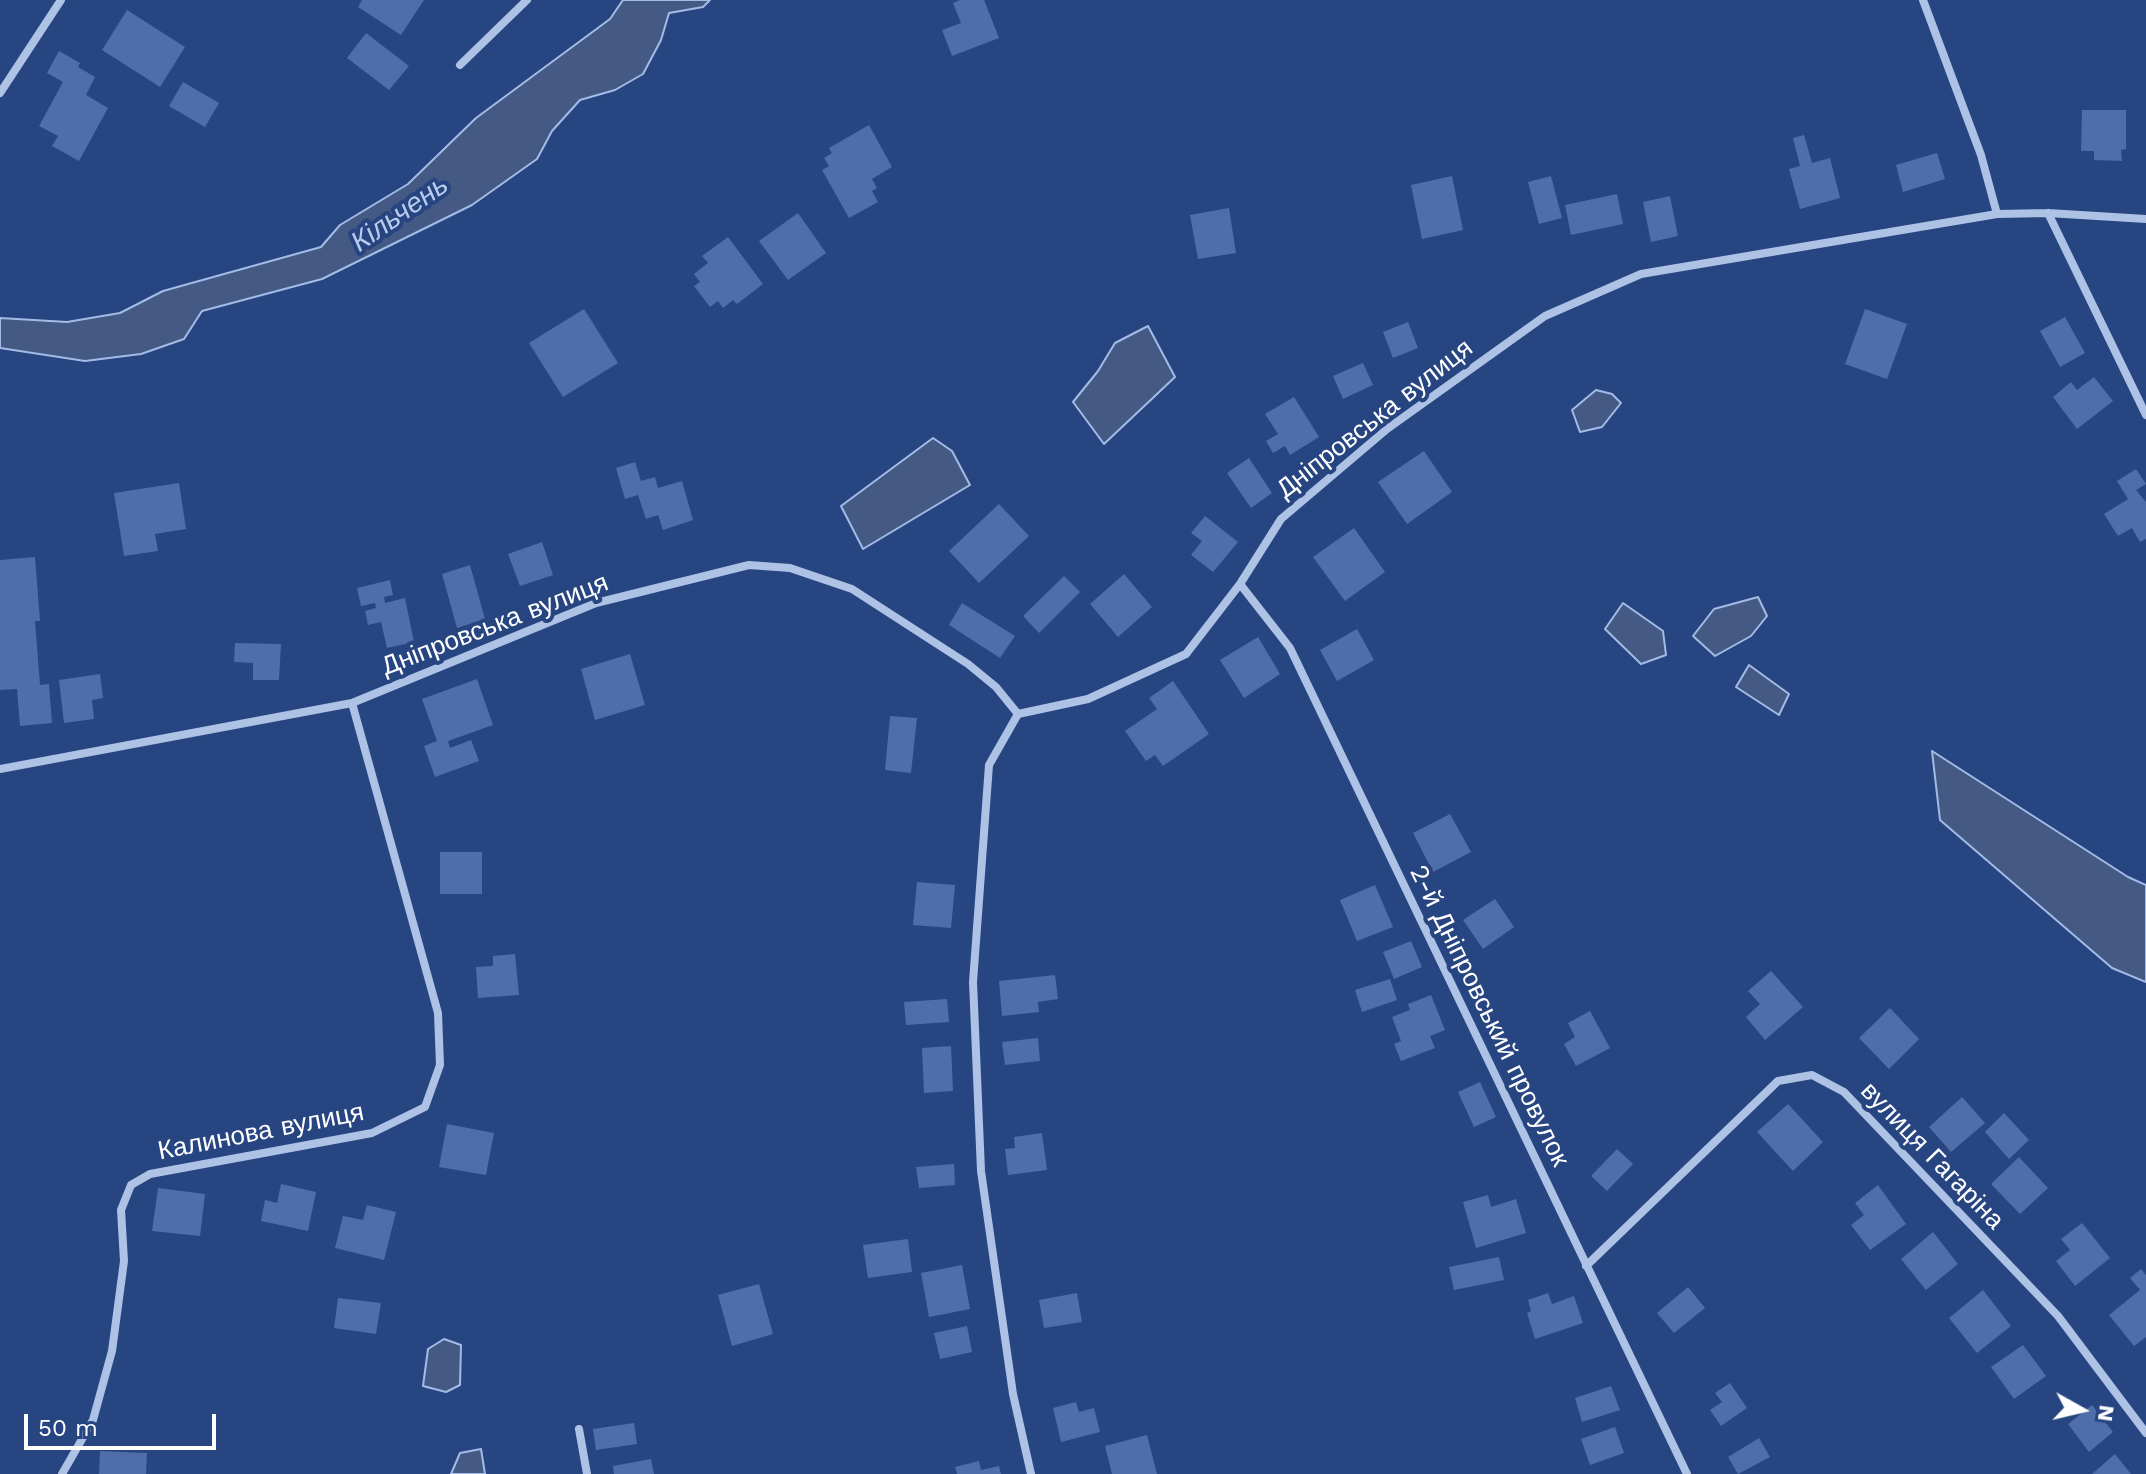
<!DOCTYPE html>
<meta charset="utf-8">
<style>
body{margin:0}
#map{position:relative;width:2146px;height:1474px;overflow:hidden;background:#274580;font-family:"Work Sans",sans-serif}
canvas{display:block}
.north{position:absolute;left:2042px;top:1370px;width:80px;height:80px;-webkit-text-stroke:6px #274580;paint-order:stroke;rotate:98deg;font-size:22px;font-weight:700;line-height:32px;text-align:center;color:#fff}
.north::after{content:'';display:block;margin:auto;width:28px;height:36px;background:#fff;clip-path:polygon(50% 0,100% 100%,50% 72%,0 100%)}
.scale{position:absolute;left:24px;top:1414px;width:192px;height:36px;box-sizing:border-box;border:4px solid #fff;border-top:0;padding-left:10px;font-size:24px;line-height:28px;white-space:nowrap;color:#fff;-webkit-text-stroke:6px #274580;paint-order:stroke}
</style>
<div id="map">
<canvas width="2146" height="1474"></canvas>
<div class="north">N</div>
<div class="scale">50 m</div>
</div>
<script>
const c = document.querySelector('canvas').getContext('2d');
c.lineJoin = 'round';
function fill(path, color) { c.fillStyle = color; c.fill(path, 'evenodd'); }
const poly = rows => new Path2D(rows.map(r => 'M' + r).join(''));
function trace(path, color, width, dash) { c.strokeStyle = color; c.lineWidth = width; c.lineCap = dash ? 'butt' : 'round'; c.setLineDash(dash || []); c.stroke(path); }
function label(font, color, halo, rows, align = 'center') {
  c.font = font + ' "Work Sans",sans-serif'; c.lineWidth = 8; c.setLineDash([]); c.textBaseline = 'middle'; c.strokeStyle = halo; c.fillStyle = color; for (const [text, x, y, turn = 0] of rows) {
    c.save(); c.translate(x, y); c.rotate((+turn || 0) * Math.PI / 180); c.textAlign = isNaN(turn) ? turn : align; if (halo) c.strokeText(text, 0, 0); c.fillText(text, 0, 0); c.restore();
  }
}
const water = poly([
 [623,0,710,0,703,7,669,13,661,40,643,74,615,90,580,100,552,131,537,159,472,205,322,279,202,311,184,339,141,354,85,361,0,348,0,318,67,322,120,313,163,291,321,247,340,225,408,184,476,118,610,19,623,0],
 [1148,326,1175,377,1104,444,1073,402,1098,371,1115,343,1148,326],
 [1596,390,1612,394,1621,403,1602,427,1580,432,1572,410,1596,390],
 [933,438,952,451,970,485,863,549,841,506,933,438],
 [1758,597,1767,616,1751,636,1715,656,1693,636,1714,609,1758,597],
 [1623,603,1663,631,1666,655,1641,664,1605,629,1623,603],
 [1749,665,1789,694,1779,715,1736,687,1749,665],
 [1932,751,2128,877,2146,885,2146,982,2112,968,1940,820,1932,751],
 [444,1339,461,1345,460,1385,446,1392,423,1386,428,1349,444,1339],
 [481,1449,485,1474,451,1474,460,1453,481,1449]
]);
fill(water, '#445a85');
trace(water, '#a3bbe6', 2);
fill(poly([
 [362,0,424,0,401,35,358,7],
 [960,0,984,0,999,38,952,56,942,30,961,23,953,3],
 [127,10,185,47,160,87,102,50],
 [366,33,409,66,389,90,347,58],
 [59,51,80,63,78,67,95,77,86,95,108,108,79,161,52,146,58,136,39,126,63,82,47,73],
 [183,82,219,103,205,127,169,106],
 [2082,110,2126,110,2126,149,2121,150,2122,161,2094,160,2094,151,2081,151],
 [869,125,892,167,872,179,877,188,872,191,878,202,849,218,822,170,829,166,824,158,832,153,829,148],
 [1804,135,1812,163,1830,158,1840,198,1800,209,1789,169,1800,166,1793,138],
 [1937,153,1945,179,1903,192,1896,165],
 [1452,176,1463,230,1422,239,1411,185],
 [1551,176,1562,218,1539,224,1528,182],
 [1617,194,1623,224,1571,235,1565,205],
 [1670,196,1678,236,1651,242,1643,202],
 [1229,208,1236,253,1198,259,1190,215],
 [798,213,826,253,788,280,759,241],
 [728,237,763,284,737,304,733,300,723,308,718,301,710,307,694,286,700,282,694,274,708,263,702,256],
 [584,309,618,363,563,397,529,343],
 [1865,309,1907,324,1887,379,1845,364],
 [2065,317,2085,353,2060,367,2040,331],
 [1408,322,1418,348,1393,358,1383,332],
 [1363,363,1373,385,1343,399,1333,376],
 [2094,377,2113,401,2077,429,2053,397,2071,382,2077,390],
 [1294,397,1319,437,1290,455,1285,446,1273,453,1266,441,1278,434,1265,414],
 [1424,451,1452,492,1407,524,1378,482],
 [1249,458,1272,493,1251,508,1227,473],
 [635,462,641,481,655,477,658,488,682,481,693,520,663,530,658,515,646,519,638,495,625,499,616,468],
 [2136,469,2146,484,2136,490,2146,502,2146,539,2140,542,2132,528,2118,536,2104,514,2128,499,2117,481],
 [179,483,186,529,155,534,158,551,124,556,114,493],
 [999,504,1029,536,979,583,949,551],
 [1205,516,1238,542,1213,572,1191,555,1202,541,1191,533],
 [1354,528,1385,572,1345,601,1313,557],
 [542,542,553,575,520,586,508,554],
 [35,557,40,621,35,621,40,685,49,684,52,723,20,726,17,689,0,690,0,560],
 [470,565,485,619,457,628,442,574],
 [1124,574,1152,607,1118,637,1090,604],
 [1064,576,1080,592,1039,633,1023,616],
 [390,580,393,595,384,597,385,603,405,598,414,642,387,648,381,622,368,625,365,611,376,608,375,603,361,606,357,588],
 [962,603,1015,636,1000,658,949,625],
 [1357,629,1374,660,1337,681,1320,650],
 [1258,637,1280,674,1244,698,1220,660],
 [235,643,281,644,279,680,253,680,253,663,234,662],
 [630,654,645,705,595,720,581,669],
 [100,674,103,698,92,700,94,719,64,723,59,680],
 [477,679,493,725,448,741,450,748,471,740,479,761,435,777,424,746,437,741,422,699],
 [1173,681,1209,734,1163,766,1155,755,1146,761,1125,731,1157,709,1149,698],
 [890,716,917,718,911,773,885,770],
 [1450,814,1471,852,1433,872,1413,833],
 [440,852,482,852,482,894,440,894],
 [917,882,955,885,951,928,913,925],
 [1375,885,1393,927,1357,941,1340,900],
 [1495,899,1514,927,1483,949,1463,920],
 [1411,941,1422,967,1394,979,1383,952],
 [515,954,519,995,478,998,476,967,493,966,493,956],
 [1771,971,1803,1007,1765,1040,1746,1017,1760,1004,1748,991],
 [1055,975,1058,999,1038,1002,1039,1012,1002,1016,999,981],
 [1390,979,1397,1000,1362,1012,1355,990],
 [1431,995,1445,1030,1430,1036,1435,1048,1401,1061,1394,1044,1401,1041,1392,1017,1410,1010,1408,1004],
 [947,999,949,1022,906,1025,904,1002],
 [1890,1008,1919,1039,1889,1069,1859,1038],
 [1590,1011,1610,1048,1576,1066,1564,1044,1575,1037,1568,1023],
 [1038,1038,1040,1061,1005,1065,1002,1042],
 [951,1046,953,1091,924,1093,922,1048],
 [1480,1082,1496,1117,1474,1127,1458,1092],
 [1962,1097,1985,1123,1951,1152,1929,1127],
 [1788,1104,1823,1142,1793,1171,1757,1132],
 [2004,1113,2029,1140,2009,1159,1985,1132],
 [447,1124,494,1133,486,1175,439,1167],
 [1042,1133,1047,1170,1008,1175,1005,1149,1015,1148,1014,1137],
 [1617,1149,1633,1164,1607,1191,1591,1176],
 [2019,1157,2048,1188,2020,1214,1991,1184],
 [954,1164,955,1185,919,1188,916,1167],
 [281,1184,316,1192,308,1231,261,1221,265,1200,277,1203],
 [1878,1185,1906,1224,1870,1250,1851,1225,1864,1215,1855,1203],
 [158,1188,205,1194,200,1236,152,1231],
 [1488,1195,1491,1207,1516,1199,1526,1233,1476,1248,1463,1202],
 [367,1205,396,1212,384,1260,335,1248,343,1216,363,1220],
 [2082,1223,2110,1258,2075,1286,2056,1261,2070,1250,2061,1239],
 [1933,1232,1958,1264,1926,1290,1901,1259],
 [908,1239,912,1272,868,1278,863,1245],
 [1499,1257,1504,1280,1454,1290,1449,1267],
 [962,1265,970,1309,929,1317,921,1273],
 [2141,1269,2146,1275,2146,1337,2134,1346,2109,1315,2140,1290,2130,1278],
 [759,1284,773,1334,732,1346,718,1295],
 [1688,1287,1705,1308,1674,1333,1657,1313],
 [1983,1290,2011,1326,1977,1353,1949,1318],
 [1077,1293,1082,1322,1044,1328,1039,1300],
 [1548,1293,1552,1304,1574,1296,1583,1323,1535,1339,1527,1313,1531,1311,1528,1300],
 [338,1298,381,1303,376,1334,334,1328],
 [967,1326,972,1352,940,1359,934,1333],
 [2023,1345,2046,1376,2014,1399,1991,1367],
 [1730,1383,1747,1408,1721,1426,1710,1410,1722,1402,1715,1393],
 [1611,1386,1620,1410,1582,1422,1575,1398],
 [1076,1402,1079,1412,1094,1408,1100,1432,1061,1442,1053,1408],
 [2092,1405,2113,1432,2089,1452,2068,1424],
 [634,1423,637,1444,596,1450,593,1429],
 [1615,1427,1624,1453,1590,1465,1581,1439],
 [1147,1435,1157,1474,1112,1474,1105,1446],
 [1759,1438,1770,1457,1738,1474,1728,1457],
 [100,1451,147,1453,146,1474,99,1474],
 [2115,1454,2131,1474,2092,1474],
 [651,1459,654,1474,614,1474,613,1466],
 [979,1461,981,1470,999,1466,1001,1474,957,1474,955,1467]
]), '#4f6ea9');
trace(poly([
 [1923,0,1981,155,1997,214],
 [460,65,527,0],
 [0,93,61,0],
 [2048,213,2146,415],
 [1240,584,1290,648,1687,1474],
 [1018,714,1088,699,1186,654,1240,584,1281,519,1387,429,1545,316,1641,274,1997,214,2048,213,2146,219],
 [1018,714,989,765,973,982,981,1171,1013,1394,1031,1474],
 [0,769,352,703,596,603,749,565,790,568,852,589,968,664,996,687,1018,714],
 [1586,1266,1778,1081,1812,1075,1844,1092,2058,1316,2146,1433],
 [579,1429,587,1474],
 [62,1474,93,1420,112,1351,124,1261,121,1210,131,1185,150,1174,372,1133,425,1107,440,1065,438,1013,352,703]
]), '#aec2e6', 8);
label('26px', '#fff', '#274580', [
 ["Дніпровська вулиця",1375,419,-38],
 ["Дніпровська вулиця",495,625,-21],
 ["2-й Дніпровський провулок",1489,1016,64],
 ["Калинова вулиця",261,1132,-11],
 ["вулиця Гагаріна",1932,1156,46]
]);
label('italic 28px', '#bacced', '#274580', [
 ["Кільчень",400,214,-35]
]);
</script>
